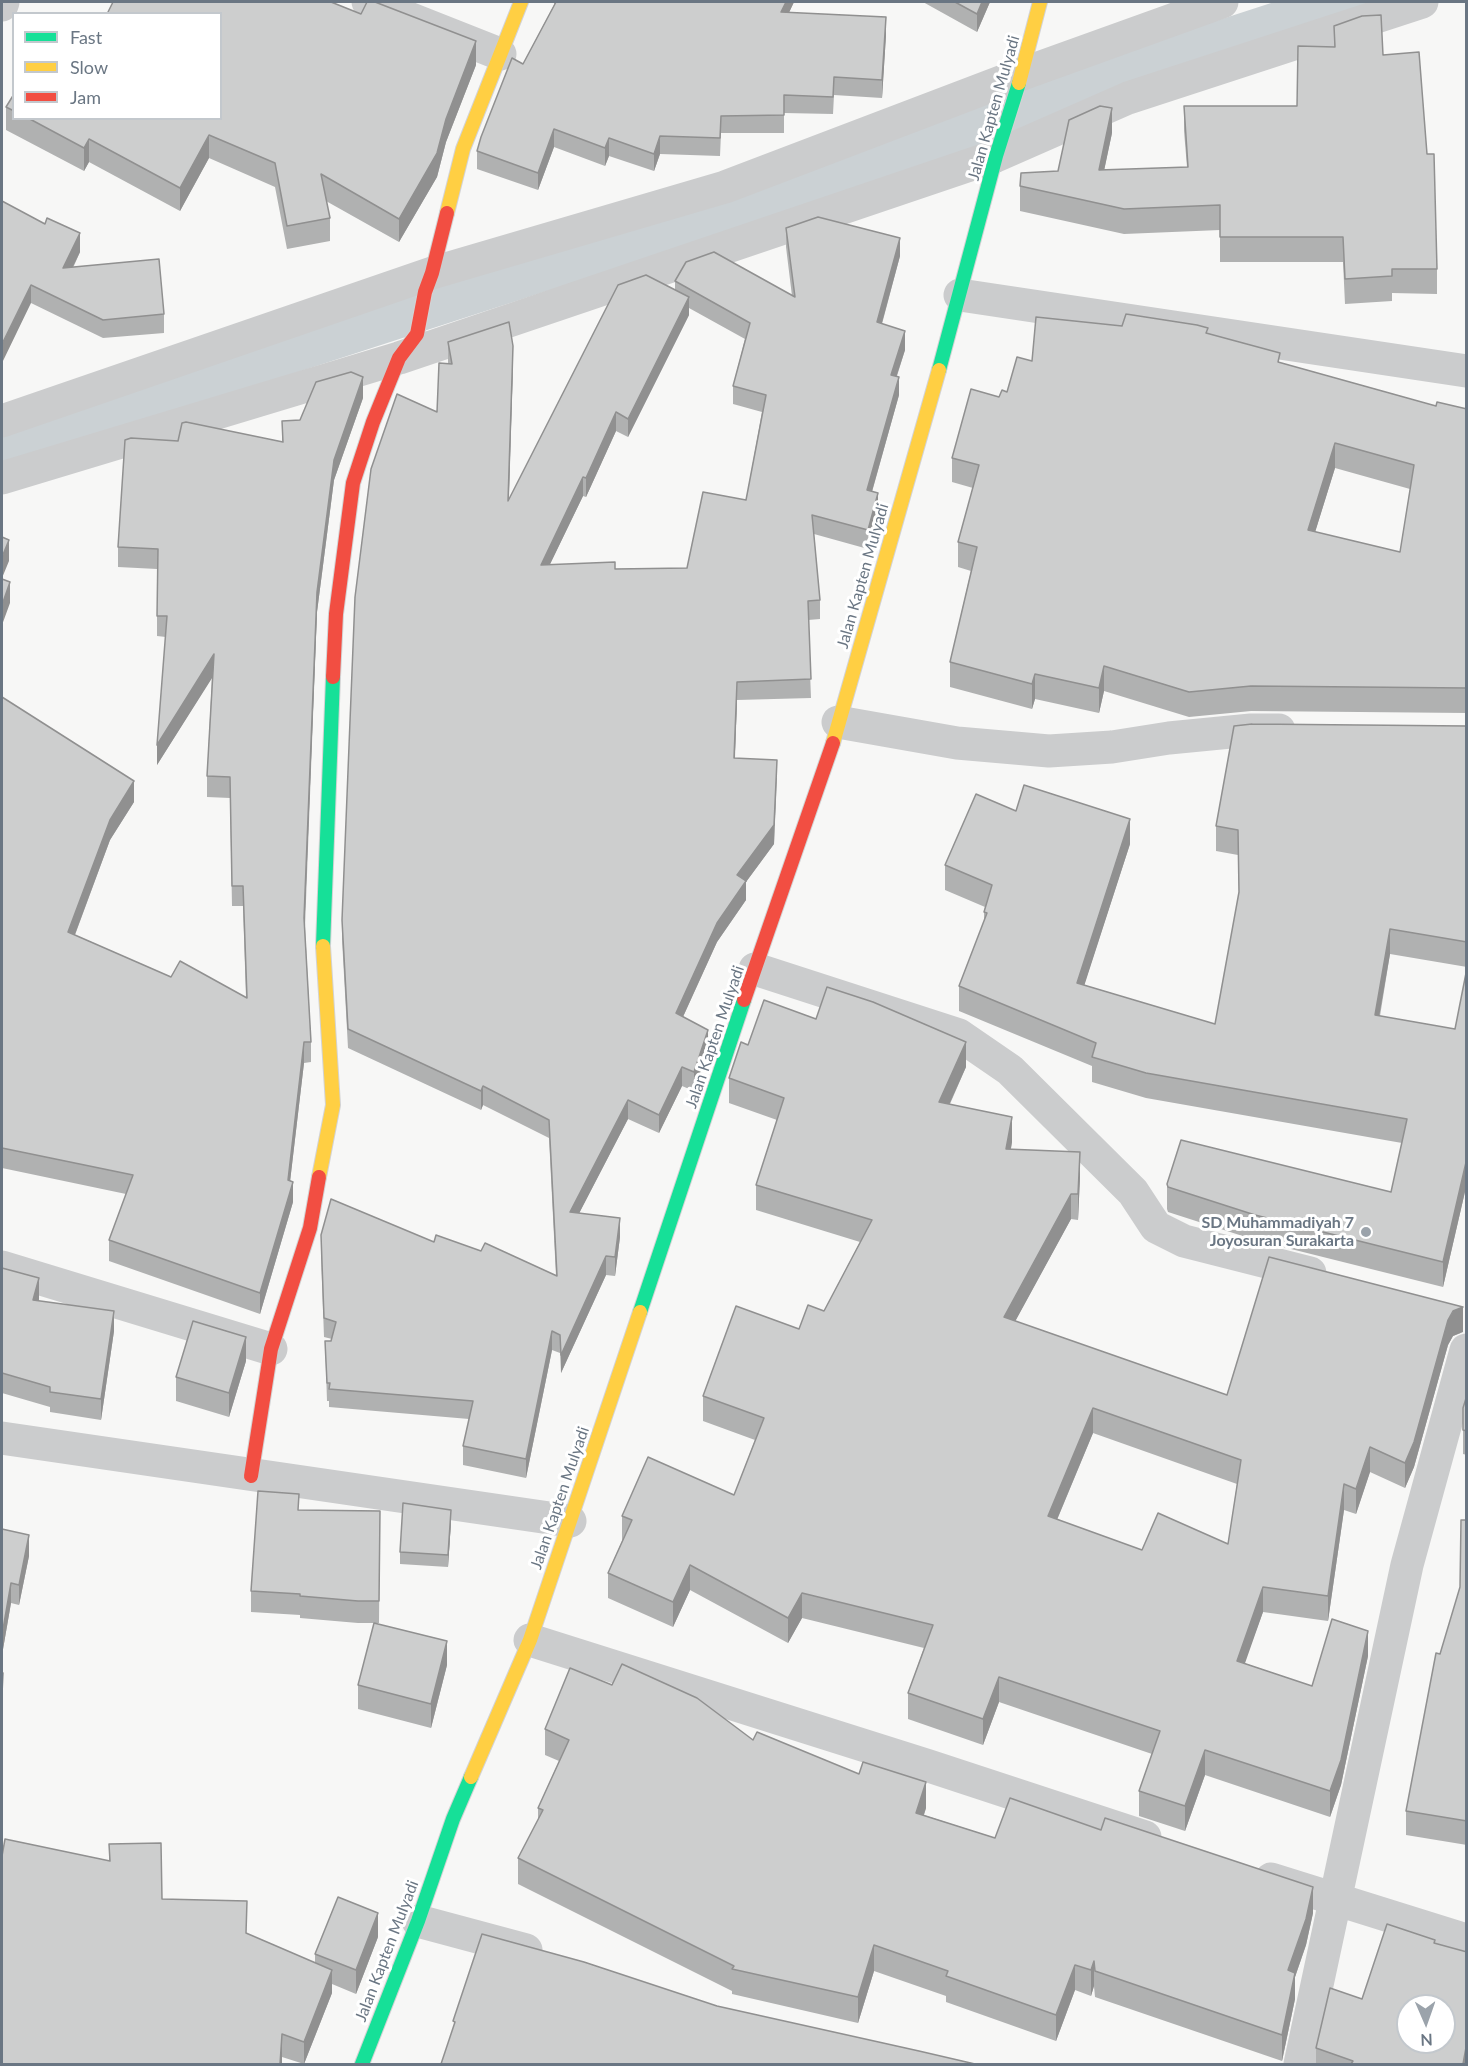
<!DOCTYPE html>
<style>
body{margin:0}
#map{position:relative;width:1468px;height:2066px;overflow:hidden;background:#f7f7f6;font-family:Lato,sans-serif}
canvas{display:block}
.frame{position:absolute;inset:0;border:3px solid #6a7683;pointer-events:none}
.legend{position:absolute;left:12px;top:12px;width:210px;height:108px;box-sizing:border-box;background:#fff;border:2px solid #c3c8cd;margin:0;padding:8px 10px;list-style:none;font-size:18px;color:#6a7683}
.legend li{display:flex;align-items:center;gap:12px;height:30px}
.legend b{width:30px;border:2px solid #c3c8cd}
.north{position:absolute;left:1396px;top:1994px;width:60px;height:60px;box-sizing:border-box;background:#fff;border:2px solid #c3c8cd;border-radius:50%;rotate:178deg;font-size:16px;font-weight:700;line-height:24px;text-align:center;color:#6a7683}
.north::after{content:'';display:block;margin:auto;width:21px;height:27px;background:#9ba3ab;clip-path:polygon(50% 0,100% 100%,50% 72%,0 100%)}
</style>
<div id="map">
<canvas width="1468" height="2066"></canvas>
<div class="frame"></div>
<ul class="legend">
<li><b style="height:8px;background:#16e098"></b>Fast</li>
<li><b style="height:8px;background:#ffcf43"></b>Slow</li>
<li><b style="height:8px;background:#f24e42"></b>Jam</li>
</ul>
<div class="north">N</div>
</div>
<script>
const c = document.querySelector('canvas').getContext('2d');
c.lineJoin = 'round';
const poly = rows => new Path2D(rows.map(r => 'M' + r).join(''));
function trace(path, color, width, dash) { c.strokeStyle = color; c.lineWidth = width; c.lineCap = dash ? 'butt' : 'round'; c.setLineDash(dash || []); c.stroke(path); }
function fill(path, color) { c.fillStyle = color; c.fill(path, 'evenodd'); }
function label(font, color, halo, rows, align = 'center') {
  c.font = font + ' Lato,sans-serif'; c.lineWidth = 6; c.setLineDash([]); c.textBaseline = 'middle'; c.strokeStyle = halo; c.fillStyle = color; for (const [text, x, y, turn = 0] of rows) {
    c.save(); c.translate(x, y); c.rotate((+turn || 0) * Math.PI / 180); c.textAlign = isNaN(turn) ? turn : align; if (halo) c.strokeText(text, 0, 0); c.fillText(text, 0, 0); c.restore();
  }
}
trace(poly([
 [2,442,1355,2]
]), '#cbd1d4', 50);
const fast = poly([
 [939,370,996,156,1019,83],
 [323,946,333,677],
 [640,1312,744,1000],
 [362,2064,418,1921,453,1819,471,1777]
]);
const slow = poly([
 [1019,83,1040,2],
 [447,213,463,149,521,2],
 [833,743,939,370],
 [319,1177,333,1105,323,946],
 [471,1777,530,1640,640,1312]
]);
const jam = poly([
 [333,677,336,614,353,483,373,422,399,358,417,334,425,292,432,273,447,213],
 [744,1000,833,743],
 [251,1476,271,1349,310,1228,319,1177]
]);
trace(fast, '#d3d3d4', 16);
trace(slow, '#d3d3d4', 16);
trace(jam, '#d3d3d4', 16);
trace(poly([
 [368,2,500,54],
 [2,5,3,2],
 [960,295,1466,371],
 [2,421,432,273,725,187,1022,74,1222,2],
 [2,478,399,358,996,156,1128,98,1422,2],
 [838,722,957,743,1049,751,1112,747,1169,738,1251,730,1279,730],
 [755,969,959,1035,1010,1070,1133,1192,1156,1227,1184,1241,1310,1273],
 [2,1267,271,1349],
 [2,1438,570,1521],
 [530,1640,929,1766,1145,1837],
 [1271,1879,1466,1940],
 [418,1921,526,1950],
 [1300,2064,1407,1565,1466,1350]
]), '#cbcccd', 33);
trace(fast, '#16e098', 14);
trace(slow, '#ffcf43', 14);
trace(jam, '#f24e42', 14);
fill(poly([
 [554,2,794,2,789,12,886,35,882,98,834,95,833,114,784,113,784,133,721,133,720,156,660,154,654,171,609,156,605,166,554,147,538,190,477,169,477,151,554,5],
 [923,2,990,2,977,32],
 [1334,26,1383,55,1427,154,1437,269,1437,294,1392,293,1392,301,1345,304,1343,262,1220,262,1220,230,1124,234,1020,211,1020,186,1058,171,1112,133,1104,170,1187,167,1184,131,1184,106,1297,106,1334,47],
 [476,65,446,142,437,177,399,242,326,201,330,218,330,241,287,249,275,187,209,158,180,211,89,162,84,171,6,130,6,107,14,94,14,118,220,118],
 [2,201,80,252,73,268,164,314,164,333,103,338,31,303],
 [786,228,900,256,882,324,905,350,897,376,899,395,872,492,878,512,868,549,814,534,820,600,820,619,808,620,811,698,737,700,735,758,777,778,774,844,746,882,746,900,717,942,683,1017,708,1049,694,1091,682,1086,659,1133,628,1119,579,1213,620,1237,615,1276,606,1275,561,1373,560,1353,552,1350,526,1478,463,1465,463,1446,469,1419,329,1407,329,1401,327,1401,325,1341,331,1341,332,1339,324,1337,321,1254,321,1235,434,1242,556,1276,549,1138,483,1105,481,1110,348,1048,342,939,342,920,437,412,448,364,448,342,513,365,509,499,675,289,675,281,792,296,786,247],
 [689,308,745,339,733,386,733,404,762,412,746,500,687,568,615,569,550,564,583,496,586,497,616,431,628,437,689,315],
 [1122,326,1208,333,1280,363,1436,406,1467,409,1467,713,1251,711,1189,717,1104,691,1099,713,1035,699,1032,709,950,687,950,662,971,571,958,567,958,542,973,488,952,482,952,458,999,397,1007,392,1032,361],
 [1335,468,1410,489,1400,552,1315,532],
 [363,398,334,480,317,612,305,927,311,1042,311,1062,304,1063,290,1181,293,1202,260,1314,109,1261,109,1240,126,1194,2,1168,2,697,134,802,110,840,75,935,171,977,246,998,243,906,232,906,230,798,207,797,207,776,212,677,157,765,166,637,157,636,157,569,118,567,118,547,178,441,282,442,282,421,300,420],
 [1467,726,1467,967,1390,954,1380,1016,1455,1029,1467,968,1467,1183,1443,1287,1255,1240,1168,1212,1167,1209,1167,1184,1391,1192,1402,1143,1146,1098,1092,1082,1092,1066,959,1011,959,986,984,922,984,912,985,907,945,890,945,865,1016,811,1130,844,1084,985,1215,1024,1239,895,1238,855,1216,851,1216,826],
 [816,1019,966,1067,950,1104,1012,1142,1011,1149,1080,1177,1078,1220,1071,1219,1015,1321,1227,1395,1463,1332,1453,1336,1448,1345,1414,1467,1405,1488,1370,1472,1356,1514,1344,1510,1328,1621,1263,1612,1244,1663,1312,1686,1368,1656,1341,1785,1330,1817,1205,1775,1185,1831,1139,1816,1139,1791,1152,1754,999,1702,983,1745,908,1719,908,1693,924,1648,802,1618,788,1643,690,1590,673,1627,608,1598,608,1573,622,1541,622,1516,734,1495,755,1440,703,1421,703,1396,824,1311,860,1242,756,1210,756,1185,777,1120,729,1103,729,1078,748,1045],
 [1093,1433,1237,1484,1228,1544,1142,1550,1057,1520],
 [2,1268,39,1299,39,1301,114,1331,101,1420,50,1412,50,1407,2,1393],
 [246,1361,229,1417,176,1401,176,1377],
 [1467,1395,1467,1455,1463,1454,1463,1408],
 [299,1510,380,1511,379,1623,358,1623,300,1618,300,1615,251,1612,251,1591],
 [1467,1520,1467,1845,1406,1835,1406,1811,1440,1654,1460,1587],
 [451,1522,448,1567,400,1564,400,1552],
 [2,1529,29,1556,19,1605,11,1603,2,1655],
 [447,1665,431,1728,358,1709,358,1685],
 [612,1685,926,1808,924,1815,995,1838,1313,1913,1306,1945,1295,1977,1295,1999,1282,2061,1095,1997,1094,1986,1091,1996,1075,1990,1056,2041,946,2002,946,1996,874,1971,858,2023,732,1994,732,1991,518,1884,518,1858,538,1820,538,1808,559,1761,545,1755,545,1729],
 [109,1844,162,1899,315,1963,315,1954,378,1937,356,1994,332,1984,332,1993,304,2064,282,2057,282,2064,2,2064,109,1861],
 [1435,1943,1467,2064,1316,2064,1316,2048,1362,1999]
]), '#b0b1b1');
fill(poly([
 [786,2,794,2,781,30,781,12],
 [982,2,990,2,977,32,977,14],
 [886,17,886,35,882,98,882,80],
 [476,41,476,65,446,142,437,177,399,242,399,219,446,119],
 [1112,108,1112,133,1099,195,1099,170],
 [554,129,554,147,538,190,538,173],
 [209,135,209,158,180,211,180,188],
 [660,136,660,154,654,171,654,154],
 [609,138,609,156,605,166,605,148],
 [89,139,89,162,84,171,84,148],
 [80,233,80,252,63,287,63,268],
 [900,238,900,256,877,341,877,322],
 [31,285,31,303,2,363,2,344],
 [689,297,689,315,628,437,628,419],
 [905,331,905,350,891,393,891,375],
 [513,346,513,365,508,519,508,501],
 [363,377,363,398,334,480,317,612,304,938,304,918,317,592,334,460],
 [899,377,899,395,867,509,867,490],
 [616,412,616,431,586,497,586,478],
 [1335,443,1335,468,1308,555,1308,530],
 [583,477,583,496,541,583,541,565],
 [878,493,878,512,868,549,868,530],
 [9,540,9,561,2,578,2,557],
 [10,582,10,603,2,625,2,605],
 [214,654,214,675,157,765,157,745],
 [1104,666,1104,691,1099,713,1099,688],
 [1035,674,1035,699,1032,709,1032,684],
 [737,682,737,700,734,777,734,758],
 [777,760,774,844,746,882,746,900,717,942,676,1032,676,1013,737,875],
 [134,781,134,802,110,840,68,953,68,932,110,820],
 [1130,819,1130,844,1077,1008,1077,983],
 [1390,929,1390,954,1375,1040,1375,1015],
 [708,1030,708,1049,694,1091,694,1072],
 [304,1042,304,1063,288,1199,293,1182,293,1202,260,1314,260,1293,288,1180],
 [966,1042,966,1067,939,1127,939,1102],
 [682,1067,682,1086,659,1133,659,1115],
 [483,1086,483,1105,481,1110,481,1091],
 [628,1100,628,1119,570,1231,570,1212],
 [1012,1117,1012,1142,1006,1174,1006,1149],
 [1080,1152,1080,1177,1078,1220,1078,1194],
 [1467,1158,1467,1183,1443,1287,1443,1262],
 [1071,1194,1071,1219,1004,1342,1004,1317],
 [620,1218,620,1237,615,1276,615,1257],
 [606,1256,606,1275,561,1373,561,1355],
 [39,1278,39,1299,33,1320,33,1300],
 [1463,1307,1463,1332,1453,1336,1448,1345,1414,1467,1405,1488,1405,1463,1448,1320,1453,1311],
 [114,1311,114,1331,101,1420,101,1399],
 [552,1331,552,1350,526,1478,526,1459],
 [246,1337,246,1361,229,1417,229,1393],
 [1093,1408,1093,1433,1048,1541,1048,1516],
 [1370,1447,1370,1472,1356,1514,1356,1489],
 [1344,1484,1344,1510,1328,1621,1328,1596],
 [451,1510,451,1522,448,1567,448,1555],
 [29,1535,29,1556,19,1605,19,1585],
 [690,1565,690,1590,673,1627,673,1602],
 [11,1583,11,1603,2,1655,2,1635],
 [1263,1587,1263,1612,1237,1686,1237,1661],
 [802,1593,802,1618,788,1643,788,1618],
 [1368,1631,1368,1656,1341,1785,1330,1817,1330,1791],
 [447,1641,447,1665,431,1728,431,1704],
 [3,1673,3,1693,2,1714,2,1694],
 [999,1677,999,1702,983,1745,983,1719],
 [1205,1750,1205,1775,1185,1831,1185,1806],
 [926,1782,926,1808,916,1838,916,1813],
 [1313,1887,1313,1913,1306,1945,1295,1977,1295,1999,1282,2061,1282,2035,1288,1970],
 [378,1913,378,1937,356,1994,356,1970],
 [874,1945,874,1971,858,2023,858,1997],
 [1094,1961,1094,1986,1091,1996,1091,1970],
 [1075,1965,1075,1990,1056,2041,1056,2015],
 [332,1970,332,1993,304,2064,304,2042],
 [282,2034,282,2064,280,2064],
 [1467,2042,1467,2064,1463,2064]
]), '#909090');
const building = poly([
 [113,2,331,2,361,14,367,2,375,2,476,41,446,119,437,153,399,219,321,174,330,218,287,226,275,163,209,135,180,188,89,139,84,148,28,118,220,118,220,14,107,14,113,2],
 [556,2,786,2,781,12,886,17,882,80,834,77,833,97,784,95,784,115,721,116,720,138,660,136,654,154,609,138,605,148,554,129,538,173,477,151,481,137,512,58,523,64,556,2],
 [955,2,982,2,977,14,955,2],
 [1381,15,1383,55,1419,52,1427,154,1434,154,1437,269,1392,269,1392,276,1345,279,1343,237,1220,237,1220,205,1124,209,1020,186,1021,173,1058,171,1069,120,1100,106,1112,108,1099,170,1188,167,1184,106,1297,106,1298,46,1335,47,1334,26,1362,16,1381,15],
 [14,94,14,111,6,107,14,94],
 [2,201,45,224,47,218,80,233,63,268,159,259,164,314,103,320,31,285,2,344,2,201],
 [818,217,900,238,877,322,905,331,891,375,899,377,867,490,878,493,868,530,812,515,820,600,808,601,811,679,737,682,734,758,777,760,774,825,737,875,746,881,717,923,676,1013,708,1030,694,1072,682,1067,659,1115,628,1100,570,1212,620,1218,615,1257,606,1256,561,1355,560,1335,552,1331,526,1459,463,1446,473,1401,329,1389,330,1383,327,1383,325,1341,331,1341,336,1322,324,1318,321,1235,331,1199,434,1242,436,1235,481,1251,485,1243,557,1276,549,1120,483,1086,481,1091,348,1029,342,920,355,597,371,469,397,394,437,412,439,363,452,364,448,342,509,322,513,346,508,501,618,285,646,275,689,297,628,419,616,412,586,478,583,477,541,565,615,562,615,569,687,568,703,492,746,500,766,395,733,386,750,323,675,281,686,262,714,252,795,297,786,228,818,217],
 [1126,314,1197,325,1208,328,1206,333,1280,353,1278,362,1436,406,1437,402,1467,409,1467,688,1251,686,1189,692,1104,666,1099,688,1035,674,1032,684,950,662,977,547,958,542,979,465,952,458,971,389,999,397,1002,390,1007,392,1017,357,1032,361,1036,317,1122,326,1126,314],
 [1335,443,1414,465,1400,552,1308,530,1335,443],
 [351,372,363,377,334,460,317,592,304,918,311,1042,304,1042,288,1180,293,1182,260,1293,109,1240,133,1175,2,1148,2,697,134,781,110,820,68,932,171,977,180,961,247,998,243,886,232,886,230,777,207,776,214,654,157,745,167,616,157,616,158,549,118,547,125,440,131,438,178,441,182,423,186,422,283,442,282,421,300,420,316,382,351,372],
 [2,537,9,540,2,557,2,537],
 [2,579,10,582,2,605,2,579],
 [1252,724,1467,726,1467,942,1390,929,1375,1015,1455,1029,1467,968,1467,1158,1443,1262,1255,1215,1168,1187,1167,1184,1181,1140,1391,1192,1407,1119,1146,1073,1092,1057,1096,1043,959,986,987,913,984,912,992,885,945,865,976,794,1016,811,1024,785,1130,819,1077,983,1215,1024,1239,892,1238,830,1216,826,1234,726,1252,724],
 [827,987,873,1002,966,1042,939,1102,1012,1117,1006,1149,1080,1152,1078,1194,1071,1194,1004,1317,1227,1395,1269,1257,1463,1307,1453,1311,1448,1320,1414,1442,1405,1463,1370,1447,1356,1489,1344,1484,1328,1596,1263,1587,1237,1661,1312,1686,1332,1619,1368,1631,1341,1760,1330,1791,1205,1750,1185,1806,1139,1791,1160,1731,999,1677,983,1719,908,1693,933,1625,802,1593,788,1618,690,1565,673,1602,608,1573,632,1520,622,1516,648,1457,734,1495,764,1418,703,1396,736,1306,799,1329,808,1305,824,1311,872,1220,756,1185,784,1098,729,1078,741,1042,748,1045,764,1000,816,1019,827,987],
 [1093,1408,1241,1460,1228,1544,1158,1513,1142,1550,1048,1516,1093,1408],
 [2,1268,39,1278,33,1300,114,1311,101,1399,50,1392,50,1387,2,1373,2,1268],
 [193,1321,246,1337,229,1393,176,1377,193,1321],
 [1467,1395,1467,1431,1463,1430,1463,1408,1467,1395],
 [258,1491,299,1494,298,1510,380,1511,379,1601,358,1601,300,1596,300,1594,251,1591,258,1491],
 [403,1503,451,1510,448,1555,400,1552,403,1503],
 [1461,1520,1467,1520,1467,1821,1406,1811,1436,1653,1440,1654,1460,1587,1461,1520],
 [2,1529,29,1535,19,1585,11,1583,2,1635,2,1529],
 [374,1623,447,1641,431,1704,358,1685,374,1623],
 [622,1664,697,1698,753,1740,757,1732,859,1774,863,1762,926,1782,916,1813,995,1838,1010,1798,1101,1830,1105,1818,1313,1887,1306,1919,1288,1970,1295,1973,1282,2035,1095,1971,1094,1961,1091,1970,1075,1965,1056,2015,946,1976,948,1971,874,1945,858,1997,732,1969,734,1966,518,1858,543,1810,538,1808,569,1740,545,1729,570,1668,612,1685,622,1664],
 [2,1672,3,1673,2,1694,2,1672],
 [5,1839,110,1861,109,1844,161,1843,162,1899,247,1901,246,1933,332,1970,304,2042,282,2034,280,2064,2,2064,2,1856,5,1839],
 [338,1897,378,1913,356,1970,315,1954,338,1897],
 [1387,1924,1435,1940,1434,1943,1467,1952,1467,2042,1463,2064,1351,2064,1353,2061,1316,2048,1330,1988,1362,1999,1387,1924],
 [1408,2006,1444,2006,1444,2042,1408,2042,1408,2006],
 [482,1934,584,1962,717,2006,919,2051,975,2064,441,2064,455,2022,453,2021,482,1934]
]);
fill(building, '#cdcece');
trace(building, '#909090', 1.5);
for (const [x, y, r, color] of [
 [1366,1232,6,"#9ba3ab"]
]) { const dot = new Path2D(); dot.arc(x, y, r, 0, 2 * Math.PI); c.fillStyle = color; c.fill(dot); trace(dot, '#fff', 2); }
label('16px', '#6a7683', '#fff', [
 ["Jalan Kapten Mulyadi",994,108,-74],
 ["Jalan Kapten Mulyadi",863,576,-74],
 ["Jalan Kapten Mulyadi",715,1037,-71],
 ["Jalan Kapten Mulyadi",560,1498,-71],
 ["Jalan Kapten Mulyadi",387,1951,-69]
]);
label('bold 16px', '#6a7683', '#fff', [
 ["SD Muhammadiyah 7",1354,1223],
 ["Joyosuran Surakarta",1354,1241]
], 'right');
</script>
